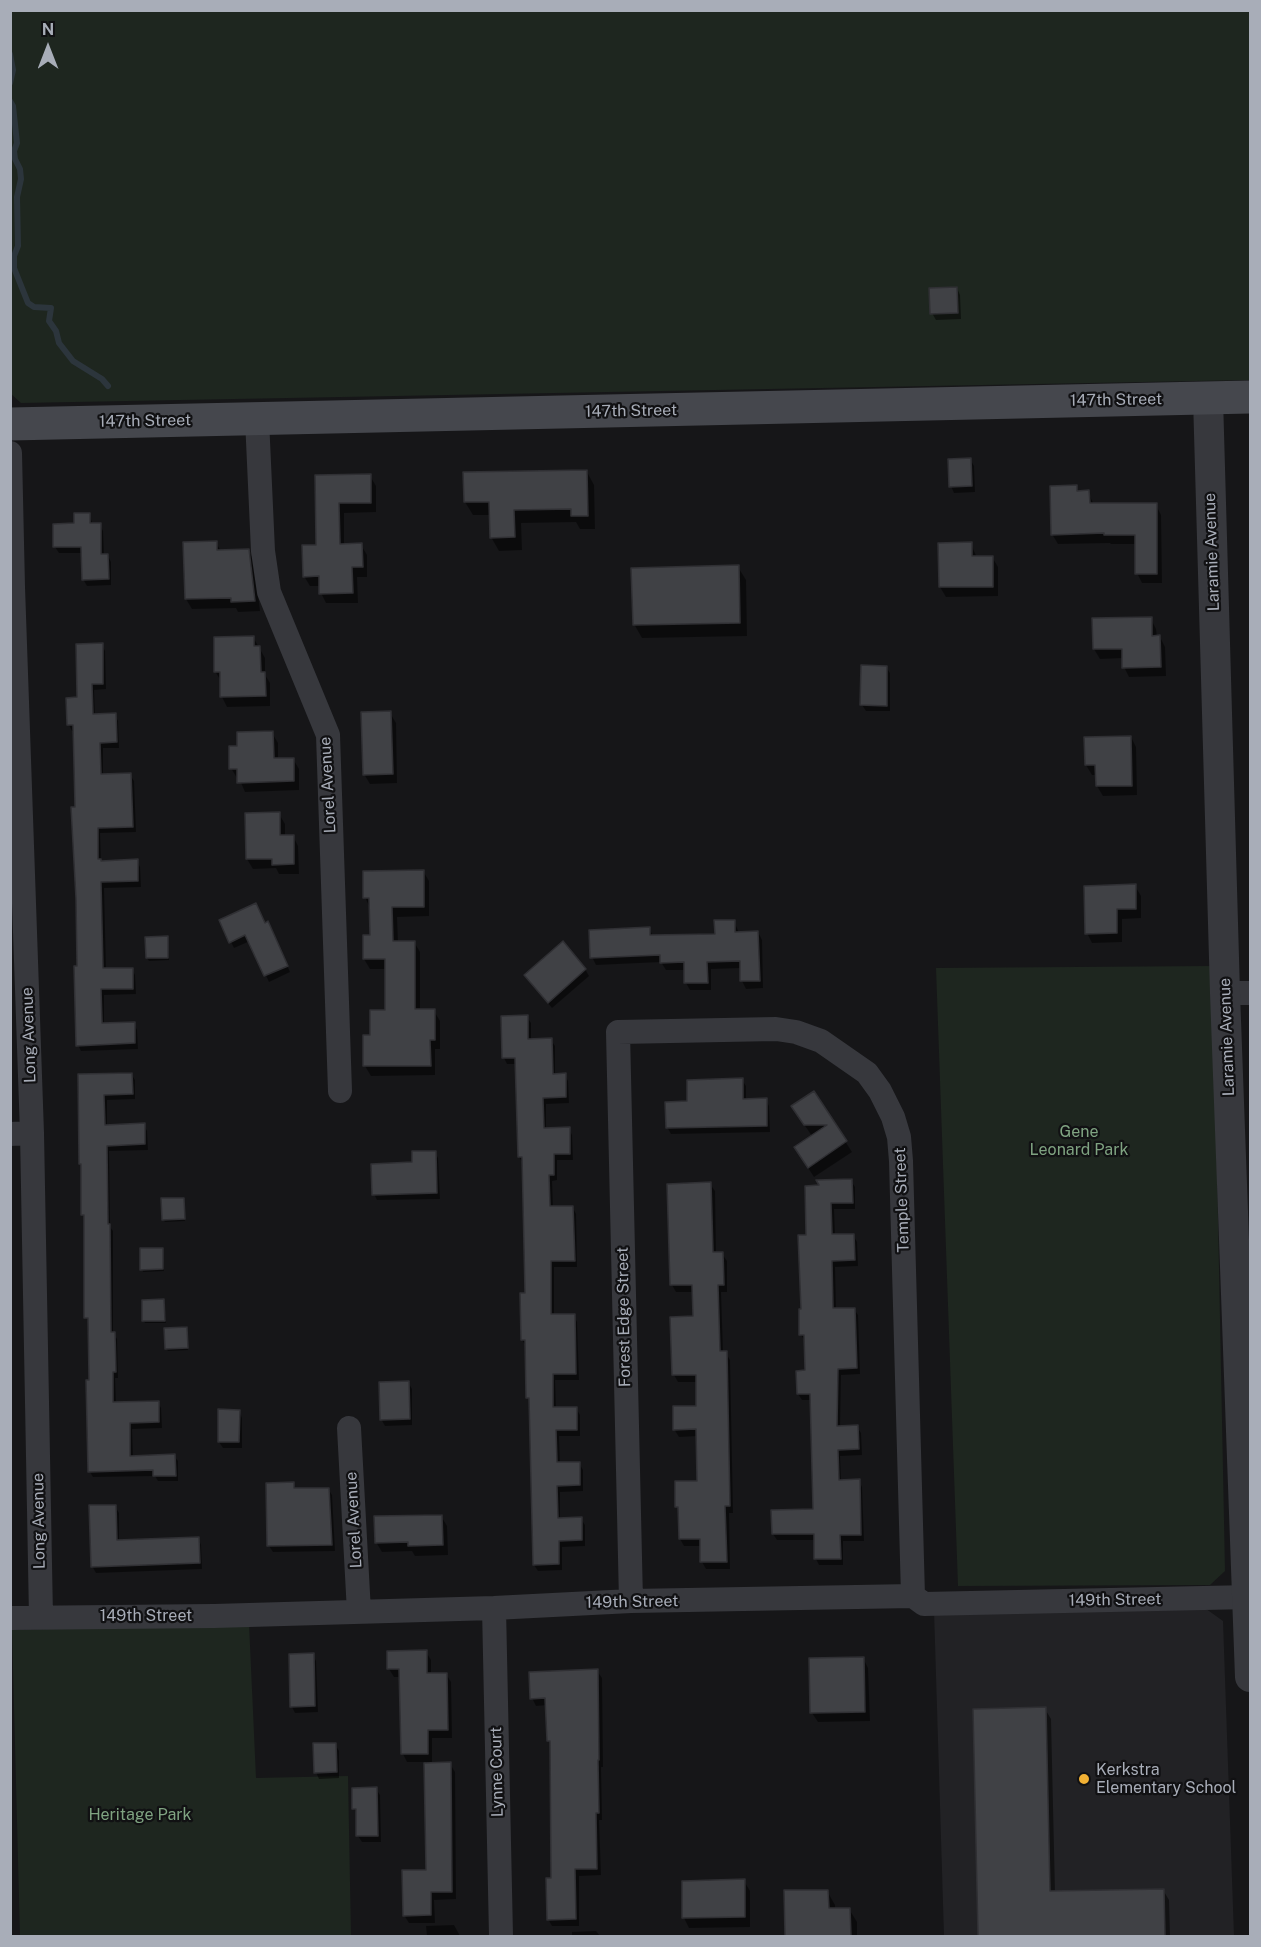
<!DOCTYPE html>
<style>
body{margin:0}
#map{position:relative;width:1261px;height:1947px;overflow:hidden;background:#161618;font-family:"Public Sans",sans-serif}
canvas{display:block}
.frame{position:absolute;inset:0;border:12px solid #a8adb8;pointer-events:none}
.north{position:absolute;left:18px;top:18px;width:60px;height:60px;-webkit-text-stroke:4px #111113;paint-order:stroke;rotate:0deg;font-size:16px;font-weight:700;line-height:24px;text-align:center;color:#a8adb8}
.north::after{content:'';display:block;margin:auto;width:21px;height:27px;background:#a8adb8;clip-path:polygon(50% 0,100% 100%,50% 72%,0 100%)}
</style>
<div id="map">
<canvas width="1261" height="1947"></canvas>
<div class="frame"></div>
<div class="north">N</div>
</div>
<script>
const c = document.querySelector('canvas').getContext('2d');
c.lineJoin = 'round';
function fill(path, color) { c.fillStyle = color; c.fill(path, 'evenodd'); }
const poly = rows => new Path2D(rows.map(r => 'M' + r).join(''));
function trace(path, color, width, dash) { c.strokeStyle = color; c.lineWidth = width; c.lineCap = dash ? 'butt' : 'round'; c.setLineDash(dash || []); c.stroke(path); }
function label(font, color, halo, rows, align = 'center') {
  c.font = font + ' "Public Sans",sans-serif'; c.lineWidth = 4.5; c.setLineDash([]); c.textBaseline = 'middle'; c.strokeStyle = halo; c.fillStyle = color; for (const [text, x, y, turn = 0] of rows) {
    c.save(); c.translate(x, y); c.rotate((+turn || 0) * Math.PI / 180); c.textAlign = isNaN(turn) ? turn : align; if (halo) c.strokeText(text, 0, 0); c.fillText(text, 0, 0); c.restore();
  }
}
fill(poly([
 [1202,1606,1223,1621,1234,1936,944,1936,934,1610]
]), '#222225');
fill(poly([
 [10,11,1250,11,1250,380,21,403,10,393],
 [1213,966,1225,1571,1210,1585,958,1586,936,968],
 [249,1623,256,1778,348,1776,351,1936,20,1936,12,1630]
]), '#1e261f');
fill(poly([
 [957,288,960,295,961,319,936,320,932,313],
 [970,459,974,466,975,492,954,493,951,486],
 [587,472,594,485,595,529,580,529,576,522,521,523,522,550,499,551,491,537,491,515,473,515,465,502],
 [317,476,370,476,376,486,376,512,344,513,344,545,361,545,367,555,367,577,357,577,358,603,326,603,321,593,320,586,310,586,304,576,317,546],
 [1076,487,1079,492,1088,492,1094,505,1156,505,1161,515,1162,583,1142,583,1137,573,1137,544,1111,544,1110,543,1058,544,1052,534],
 [89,514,93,525,100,525,103,531,104,556,108,556,111,562,111,585,87,586,83,579,83,553,59,553,55,547,75,525],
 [216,543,221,551,248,550,254,560,260,611,238,612,236,608,192,609,186,599],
 [971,544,977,558,992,557,998,567,998,596,946,597,940,587],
 [738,567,746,580,747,636,642,638,634,624],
 [1151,619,1156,629,1157,637,1160,637,1165,647,1166,676,1129,677,1124,667,1123,658,1100,659,1094,649],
 [253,637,265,658,265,675,270,683,270,706,227,707,222,697,221,681,215,671],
 [102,645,105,651,106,689,94,690,95,716,115,715,118,721,119,748,103,748,103,776,130,775,134,781,136,832,100,833,101,863,137,861,140,867,141,887,104,888,106,970,132,969,135,975,136,994,104,995,104,1025,134,1024,137,1030,138,1049,81,1051,78,1045,75,851,73,847,72,809,76,809,75,731,72,731,69,725],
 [886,667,890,673,890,711,866,711,862,705],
 [390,713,396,723,397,783,370,784,364,774],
 [272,733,278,743,278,760,293,759,299,769,299,790,245,792,239,778,237,778,231,768,239,747],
 [1131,737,1136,747,1137,795,1103,796,1097,786,1097,775,1092,775,1086,765,1086,738],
 [247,814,279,814,285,824,285,837,293,836,298,846,299,874,279,874,276,868,253,869,247,859],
 [423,871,429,881,429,916,397,917,398,942,414,942,420,952,420,1011,434,1011,440,1021,440,1049,435,1049,435,1075,371,1076,365,1066,371,1036,387,1011,387,969,370,969,364,959,371,937,370,908,365,897],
 [1135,886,1141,896,1141,918,1122,919,1122,942,1092,943,1087,933],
 [734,921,739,933,758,932,762,940,763,988,746,989,742,981,741,968,711,969,711,990,690,990,686,983,685,970,666,970,661,962,596,965,592,957,649,928,653,936,716,935],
 [265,924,271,929,290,972,269,982,250,941,234,948,231,942],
 [167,938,169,960,149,961,147,958],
 [585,969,589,976,552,1008,525,976],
 [527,1017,531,1023,531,1040,551,1040,555,1046,555,1075,565,1075,568,1081,569,1103,546,1104,546,1129,569,1129,572,1135,573,1160,557,1160,557,1180,552,1181,553,1208,573,1208,576,1214,577,1267,554,1267,554,1316,574,1316,577,1322,579,1380,555,1380,556,1409,576,1408,580,1415,580,1436,559,1436,560,1464,579,1463,583,1470,583,1491,560,1492,560,1519,581,1519,585,1525,585,1546,562,1547,562,1570,538,1571,534,1565,531,1402,528,1398,526,1346,522,1340,527,1295,523,1163,519,1157,517,1064,507,1064,504,1058],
 [131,1074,135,1080,135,1099,107,1100,107,1126,144,1125,147,1131,148,1150,109,1151,110,1227,113,1231,113,1332,117,1339,118,1378,115,1378,116,1404,158,1403,161,1408,162,1428,132,1429,133,1457,174,1456,178,1461,178,1481,158,1481,155,1476,93,1477,90,1472,90,1324,86,1317,85,1219,83,1215,82,1166,80,1163,79,1076],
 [742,1080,746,1086,746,1100,766,1100,769,1106,770,1132,671,1134,667,1127,689,1103],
 [814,1093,852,1152,814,1177,801,1157,812,1136,799,1117],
 [435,1152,438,1158,440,1199,377,1200,374,1194,414,1164],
 [851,1181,855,1187,855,1209,834,1209,835,1236,853,1235,857,1242,858,1266,835,1267,836,1310,854,1309,858,1315,860,1374,841,1375,840,1427,857,1427,861,1433,862,1455,840,1456,841,1481,859,1481,862,1487,864,1541,843,1541,843,1565,819,1565,816,1559,815,1540,777,1540,773,1534,814,1511,812,1400,802,1400,798,1394,807,1372,805,1341,801,1335,808,1236,806,1187],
 [710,1184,715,1191,716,1254,722,1254,727,1261,727,1292,721,1292,723,1353,726,1353,730,1360,733,1513,729,1513,730,1569,706,1569,702,1562,701,1546,684,1546,680,1539,698,1483,698,1436,679,1437,674,1429,698,1407,697,1382,678,1382,674,1375,694,1318,693,1292,676,1292,672,1285],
 [183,1199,185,1221,165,1222,163,1219],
 [162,1249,164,1271,143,1272,142,1269],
 [164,1301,166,1323,145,1323,144,1321],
 [186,1328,188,1350,168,1351,166,1348],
 [408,1382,412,1389,412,1425,385,1426,381,1419],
 [239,1411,242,1418,242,1448,223,1448,219,1442],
 [293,1484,296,1490,328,1489,332,1495,335,1551,273,1552,269,1546],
 [115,1506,119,1513,119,1541,198,1538,201,1545,202,1569,96,1573,92,1566],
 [441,1516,447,1526,448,1555,415,1556,412,1551,382,1552,376,1542],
 [426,1652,431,1660,431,1674,446,1674,451,1682,452,1738,432,1738,432,1764,450,1764,455,1772,456,1899,434,1900,435,1923,409,1923,404,1915,428,1871,426,1762,407,1762,403,1754,400,1677,394,1677,389,1669,389,1653],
 [313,1655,316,1661,318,1712,295,1713,292,1707],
 [863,1658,868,1668,870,1721,818,1722,812,1713],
 [597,1671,602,1678,603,1767,601,1767,602,1820,599,1820,601,1875,579,1876,579,1926,552,1926,548,1919,552,1880,552,1746,549,1741,547,1705,536,1706,532,1698],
 [10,1691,12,1693,12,1713,10,1713],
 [1045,1709,1051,1719,1055,1893,1163,1890,1169,1900,1170,1936,980,1936,975,1710],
 [335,1744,339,1751,339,1778,319,1779,316,1772],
 [376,1789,380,1795,381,1842,362,1842,358,1836,358,1815,354,1809],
 [744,1881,750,1891,750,1927,689,1928,684,1918],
 [827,1891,835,1905,835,1909,849,1909,857,1922,857,1936,787,1936,786,1892],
 [454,1925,460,1936,427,1936,426,1926],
 [596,1931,600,1936,572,1936,572,1932]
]), '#0007');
trace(poly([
 [10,54,13,70,10,83],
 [10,101,13,106,17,143,14,151,15,159,20,169,21,179,17,197,18,246,14,256,14,268,28,303,34,307,51,308,49,321,56,331,59,343,73,361,102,379,108,386]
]), '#2c353c', 6);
const building = poly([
 [957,287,958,313,930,314,929,288,957,287],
 [971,458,972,486,949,487,948,459,971,458],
 [587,470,588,516,571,516,571,509,514,510,515,537,490,538,489,502,464,502,463,472,587,470],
 [371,474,371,503,339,503,340,544,362,543,363,567,352,567,353,593,319,594,319,576,303,577,302,545,316,545,315,475,371,474],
 [1077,485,1077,491,1089,490,1090,503,1157,503,1157,574,1135,574,1135,535,1104,535,1104,533,1051,535,1050,486,1077,485],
 [74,513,90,513,90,523,101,523,101,554,108,554,109,579,82,580,81,547,53,547,53,524,74,523,74,513],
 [217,541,217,550,249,549,255,601,231,602,231,598,185,599,183,542,217,541],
 [972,542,972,556,993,556,993,587,939,587,938,543,972,542],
 [739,565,740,623,633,625,631,568,739,565],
 [1152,617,1152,636,1160,635,1161,667,1122,668,1122,649,1093,649,1092,618,1152,617],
 [254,636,254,646,260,646,261,672,265,672,266,696,220,697,220,672,214,672,214,637,254,636],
 [103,643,103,684,92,684,93,714,116,713,117,742,100,743,101,774,131,773,133,827,98,828,98,859,101,859,101,861,138,859,138,881,101,882,103,968,133,968,133,989,101,989,102,1021,102,1023,135,1022,135,1043,76,1046,74,966,77,966,76,899,71,807,75,807,73,725,67,725,66,698,77,697,76,644,103,643],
 [861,665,887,666,887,706,860,705,861,665],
 [391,711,393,774,363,775,361,712,391,711],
 [273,731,274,758,294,758,294,781,237,783,237,769,229,769,229,746,237,746,237,732,273,731],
 [1131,736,1132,786,1096,786,1095,765,1085,765,1084,737,1131,736],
 [280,812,280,835,294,835,294,864,272,865,272,859,246,859,245,813,280,812],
 [424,870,424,907,392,907,393,941,415,941,415,1009,435,1009,435,1040,430,1040,431,1066,363,1066,363,1035,370,1035,370,1010,385,1010,385,959,363,959,363,935,370,935,369,898,363,898,363,871,424,870],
 [1136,884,1136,909,1117,909,1117,933,1085,934,1084,886,1136,884],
 [256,903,265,923,268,921,288,966,264,976,245,935,229,943,219,920,256,903],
 [714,920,735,920,735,932,758,931,760,981,740,981,740,961,707,962,708,983,684,983,684,962,660,963,660,955,590,958,589,930,650,927,650,935,715,934,714,920],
 [168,936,168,958,146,958,145,937,168,936],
 [563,941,586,969,548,1003,524,975,563,941],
 [528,1015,528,1039,552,1038,553,1074,566,1073,566,1097,543,1098,544,1128,570,1127,570,1154,554,1154,554,1175,549,1175,550,1206,573,1206,575,1261,551,1261,551,1314,575,1314,576,1374,553,1374,553,1407,577,1407,577,1430,556,1430,557,1462,580,1462,580,1485,557,1486,558,1518,582,1517,582,1540,559,1541,559,1564,533,1565,529,1398,526,1398,525,1340,521,1340,520,1293,525,1293,522,1157,518,1157,515,1058,502,1058,501,1016,528,1015],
 [132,1073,133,1094,104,1095,105,1125,145,1123,145,1144,107,1146,108,1224,110,1224,111,1332,115,1332,116,1372,113,1372,113,1402,159,1401,159,1422,130,1423,130,1456,175,1454,176,1476,153,1476,153,1470,88,1472,86,1380,89,1380,88,1318,84,1318,84,1215,81,1215,81,1164,79,1164,78,1074,132,1073],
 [743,1078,743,1099,767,1098,767,1126,666,1128,665,1102,687,1101,687,1080,743,1078],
 [814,1091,847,1141,808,1168,794,1147,827,1125,804,1125,791,1106,814,1091],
 [412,1151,436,1151,437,1193,372,1195,371,1164,412,1162,412,1151],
 [852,1179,853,1203,831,1203,832,1234,854,1234,855,1260,832,1261,833,1308,855,1308,857,1368,838,1369,837,1426,858,1425,859,1449,838,1450,839,1480,860,1479,861,1535,840,1535,841,1559,814,1559,814,1534,772,1534,771,1510,813,1509,810,1394,797,1394,796,1371,805,1370,804,1335,799,1335,799,1309,801,1309,798,1235,806,1235,805,1186,819,1185,816,1180,852,1179],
 [711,1182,713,1252,723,1252,724,1285,718,1285,720,1351,727,1351,730,1506,725,1506,727,1562,700,1562,700,1539,679,1539,678,1507,675,1507,675,1481,697,1481,696,1429,673,1430,673,1406,696,1406,696,1375,672,1375,670,1317,693,1316,692,1285,670,1285,667,1184,711,1182],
 [161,1198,184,1198,185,1219,162,1220,161,1198],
 [140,1248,163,1248,163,1269,140,1270,140,1248],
 [164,1299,165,1321,142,1321,142,1300,164,1299],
 [187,1327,188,1348,165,1349,164,1328,187,1327],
 [409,1381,410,1419,380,1420,379,1382,409,1381],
 [218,1409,240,1410,239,1442,218,1442,218,1409],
 [294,1482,294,1488,329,1488,332,1545,267,1546,266,1483,294,1482],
 [89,1505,116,1505,117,1540,199,1537,200,1563,91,1567,89,1505],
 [442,1515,443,1545,408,1546,408,1542,375,1543,374,1516,442,1515],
 [427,1650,427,1673,447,1673,448,1730,428,1730,428,1754,401,1754,399,1669,387,1669,387,1651,427,1650],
 [314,1653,315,1706,290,1707,289,1654,314,1653],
 [864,1657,865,1712,810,1713,809,1658,864,1657],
 [598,1669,599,1760,598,1760,599,1813,596,1813,597,1869,575,1869,576,1919,547,1920,546,1878,551,1878,550,1741,547,1741,545,1698,530,1699,529,1672,598,1669],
 [1046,1707,1050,1891,1164,1889,1165,1936,978,1936,973,1709,1046,1707],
 [313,1743,336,1743,337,1772,314,1773,313,1743],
 [451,1762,452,1892,431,1892,431,1915,403,1916,402,1870,426,1870,424,1763,451,1762],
 [377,1787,378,1836,356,1836,356,1809,352,1809,352,1788,377,1787],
 [745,1879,745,1917,682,1918,682,1881,745,1879],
 [784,1890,828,1890,829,1908,850,1908,851,1936,785,1936,784,1890]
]);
fill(building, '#404145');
trace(building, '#303034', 1.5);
trace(poly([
 [257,419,263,551,269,592,328,735,340,1091],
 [10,453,13,587,32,1133,41,1617],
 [1225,993,1250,993],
 [10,1134,32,1133],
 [349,1428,359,1612],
 [631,1601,618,1032,776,1029,796,1032,821,1041,867,1073,880,1091,893,1117,899,1137,901,1161,913,1596],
 [494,1608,501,1936],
 [10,1618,214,1616,494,1608,631,1601,913,1596,924,1604,1250,1597]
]), '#37383d', 24);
trace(poly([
 [1208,398,1225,993,1250,1677]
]), '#37383d', 30);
trace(poly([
 [10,424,1250,397]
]), '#45474d', 33);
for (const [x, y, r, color] of [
 [1084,1779,6,"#f2b134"]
]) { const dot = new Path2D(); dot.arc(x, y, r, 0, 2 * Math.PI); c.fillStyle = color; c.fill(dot); trace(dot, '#111113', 2); }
label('16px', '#a8adb8', '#111113', [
 ["147th Street",1116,400,-1],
 ["147th Street",631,411,-1],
 ["147th Street",145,421,-1],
 ["Laramie Avenue",1212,552,-92],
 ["Lorel Avenue",328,785,-93],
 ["Long Avenue",29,1035,-92],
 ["Laramie Avenue",1227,1037,-92],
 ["Temple Street",902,1200,-92],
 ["Forest Edge Street",624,1317,-91],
 ["Lorel Avenue",354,1520,-93],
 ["Long Avenue",39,1521,-91],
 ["149th Street",1115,1600,-1],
 ["149th Street",632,1602,-1],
 ["149th Street",146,1616],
 ["Lynne Court",497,1772,-91]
]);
label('16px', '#7fa381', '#111113', [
 ["Gene",1079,1132],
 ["Leonard Park",1079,1150],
 ["Heritage Park",140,1815]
]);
label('16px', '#a8adb8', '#111113', [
 ["Kerkstra",1096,1770],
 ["Elementary School",1096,1788]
], 'left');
</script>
